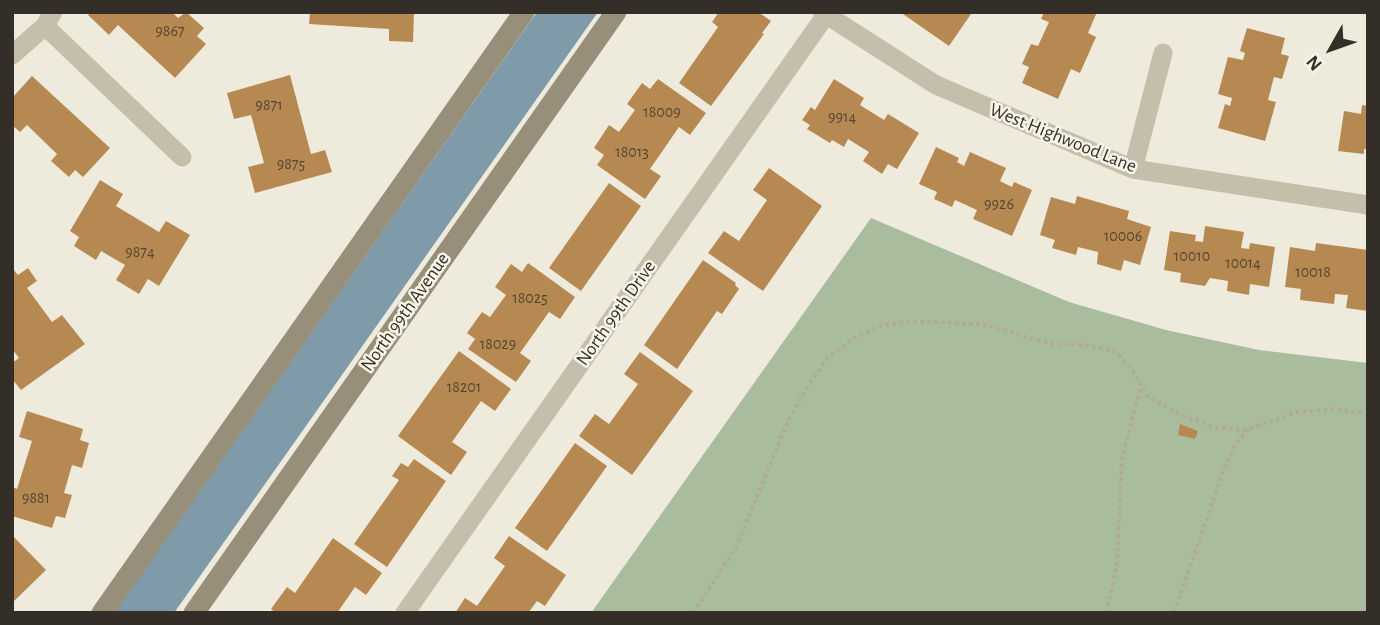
<!DOCTYPE html>
<style>
body{margin:0}
#map{position:relative;width:1380px;height:625px;overflow:hidden;background:#efebdc;font-family:"Alegreya Sans",sans-serif}
canvas{display:block}
.frame{position:absolute;inset:0;border:14px solid #332f28;pointer-events:none}
.north{position:absolute;left:1296px;top:14px;width:70px;height:70px;-webkit-text-stroke:5px #f7f5e8;paint-order:stroke;rotate:230deg;font-size:19px;font-weight:700;line-height:28px;text-align:center;color:#332f28}
.north::after{content:'';display:block;margin:auto;width:24px;height:32px;background:#332f28;clip-path:polygon(50% 0,100% 100%,50% 72%,0 100%)}
</style>
<div id="map">
<canvas width="1380" height="625"></canvas>
<div class="frame"></div>
<div class="north">N</div>
</div>
<script>
const c = document.querySelector('canvas').getContext('2d');
c.lineJoin = 'round';
function fill(path, color) { c.fillStyle = color; c.fill(path, 'evenodd'); }
const poly = rows => new Path2D(rows.map(r => 'M' + r).join(''));
function trace(path, color, width, dash) { c.strokeStyle = color; c.lineWidth = width; c.lineCap = dash ? 'butt' : 'round'; c.setLineDash(dash || []); c.stroke(path); }
function label(font, color, halo, rows, align = 'center') {
  c.font = font + ' "Alegreya Sans",sans-serif'; c.lineWidth = 5; c.setLineDash([]); c.textBaseline = 'middle'; c.strokeStyle = halo; c.fillStyle = color; for (const [text, x, y, turn = 0] of rows) {
    c.save(); c.translate(x, y); c.rotate((+turn || 0) * Math.PI / 180); c.textAlign = isNaN(turn) ? turn : align; if (halo) c.strokeText(text, 0, 0); c.fillText(text, 0, 0); c.restore();
  }
}
fill(poly([
 [871,218,1069,302,1166,330,1259,350,1368,363,1368,613,591,613]
]), '#a9bc9e');
fill(poly([
 [537,12,598,12,174,613,114,613]
]), '#7f9aa8');
fill(poly([
 [91,12,172,12,178,18,186,12,204,28,197,36,206,44,175,78,118,25,109,35,88,15],
 [310,12,414,12,413,42,389,41,389,29,309,24],
 [719,12,758,12,771,21,762,33,764,34,711,106,679,83,718,27,712,22],
 [900,12,969,12,971,14,949,46],
 [1044,12,1097,12,1088,33,1096,37,1080,73,1071,69,1058,99,1022,83,1029,67,1022,64,1031,44,1038,46,1049,22,1041,19],
 [1247,28,1285,38,1281,54,1289,56,1282,79,1274,77,1268,100,1276,102,1265,141,1218,128,1225,104,1230,106,1232,98,1218,94,1228,57,1243,60,1245,53,1240,51],
 [290,75,311,154,325,150,332,172,255,193,248,167,264,163,251,115,234,119,227,93],
 [32,76,110,148,83,177,75,170,69,177,51,161,57,154,27,125,20,132,12,125,12,98],
 [658,79,706,113,690,135,679,127,650,169,661,176,645,199,597,165,604,155,594,148,609,125,619,132,635,110,627,104,642,83,650,89],
 [834,79,864,98,860,105,884,120,888,114,919,133,897,169,888,164,882,174,863,161,869,152,848,139,844,147,832,140,830,143,807,129,810,125,802,120,811,107,815,110],
 [1362,105,1368,106,1368,149,1364,149,1364,154,1338,151,1344,111,1361,114],
 [936,147,959,158,957,162,964,166,970,152,1006,168,1000,181,1012,187,1014,182,1032,190,1012,236,973,219,977,210,955,200,952,207,934,199,937,192,919,184],
 [769,168,822,206,763,291,708,253,724,231,739,241,767,200,753,190],
 [100,180,123,194,116,206,159,232,166,221,190,235,159,286,148,279,139,294,116,280,125,265,101,251,96,260,74,246,79,237,70,231],
 [609,183,641,206,581,291,549,268],
 [1077,196,1129,211,1127,219,1151,227,1140,265,1124,260,1121,271,1097,264,1098,252,1078,247,1076,255,1052,248,1055,240,1040,235,1051,197,1075,204],
 [1205,226,1244,232,1241,248,1249,249,1250,243,1275,247,1269,287,1250,284,1249,295,1227,291,1228,281,1210,278,1205,286,1180,282,1181,273,1164,270,1170,231,1196,235,1195,241,1203,242],
 [1316,243,1368,250,1368,311,1346,308,1348,295,1335,294,1334,304,1300,300,1301,289,1285,287,1290,247,1315,251],
 [703,260,736,283,735,285,739,289,722,314,717,311,677,369,644,345],
 [528,263,575,297,560,319,549,312,520,353,531,361,516,382,468,349,475,339,467,333,482,312,490,317,506,295,495,287,511,264,522,272],
 [12,268,18,275,28,268,37,281,27,288,52,322,62,315,85,344,21,390,12,379,12,363,19,358,12,349],
 [459,351,511,389,495,411,481,401,452,442,467,452,451,475,398,436],
 [640,352,693,391,632,475,579,436,595,414,609,424,638,384,624,374],
 [27,411,83,429,80,440,89,443,82,468,72,465,64,493,72,495,65,518,56,516,52,528,12,516,12,487,17,489,32,441,19,437],
 [1180,424,1198,431,1195,439,1178,435],
 [575,443,607,466,547,551,515,528],
 [414,459,446,481,387,567,354,544,399,480,392,476,401,463,408,467],
 [12,535,46,570,12,603],
 [509,536,566,575,545,606,537,601,528,613,455,613,465,598,477,606,505,566,494,558],
 [333,538,382,573,366,595,355,587,337,613,276,613,271,609,287,587,295,593]
]), '#b78952');
trace(poly([
 [693,613,736,548,788,421,809,384,828,358,854,338,880,326,910,321,981,324,1052,344,1087,345,1116,352,1132,369,1146,395,1178,414,1211,426,1243,431,1297,412,1334,409,1368,414],
 [1106,613,1117,564,1122,457,1140,389],
 [1174,613,1222,474,1236,443,1250,429]
]), '#b1a994', 3.5, [3.5, 3.5]);
trace(poly([
 [822,12,936,85,1133,169,1368,205],
 [45,26,182,157],
 [12,55,45,26,53,12],
 [1133,169,1163,53],
 [405,613,828,12]
]), '#c5beaa', 19);
trace(poly([
 [102,613,524,12],
 [194,613,616,12]
]), '#988f7b', 21);
label('16px', '#544632', null, [
 ["9867",170,31],
 ["9871",269,105],
 ["18009",662,112],
 ["9914",842,117],
 ["18013",632,152],
 ["9875",291,164],
 ["9926",999,204],
 ["10006",1123,236],
 ["9874",140,252],
 ["10010",1192,256],
 ["10014",1243,263],
 ["10018",1313,272],
 ["18025",530,298],
 ["18029",498,344],
 ["18201",464,387],
 ["9881",36,498]
]);
label('19px', '#332f28', '#f7f5e8', [
 ["West Highwood Lane",1063,138,22],
 ["North 99th Avenue",405,312,-55],
 ["North 99th Drive",616,313,-55]
]);
</script>
